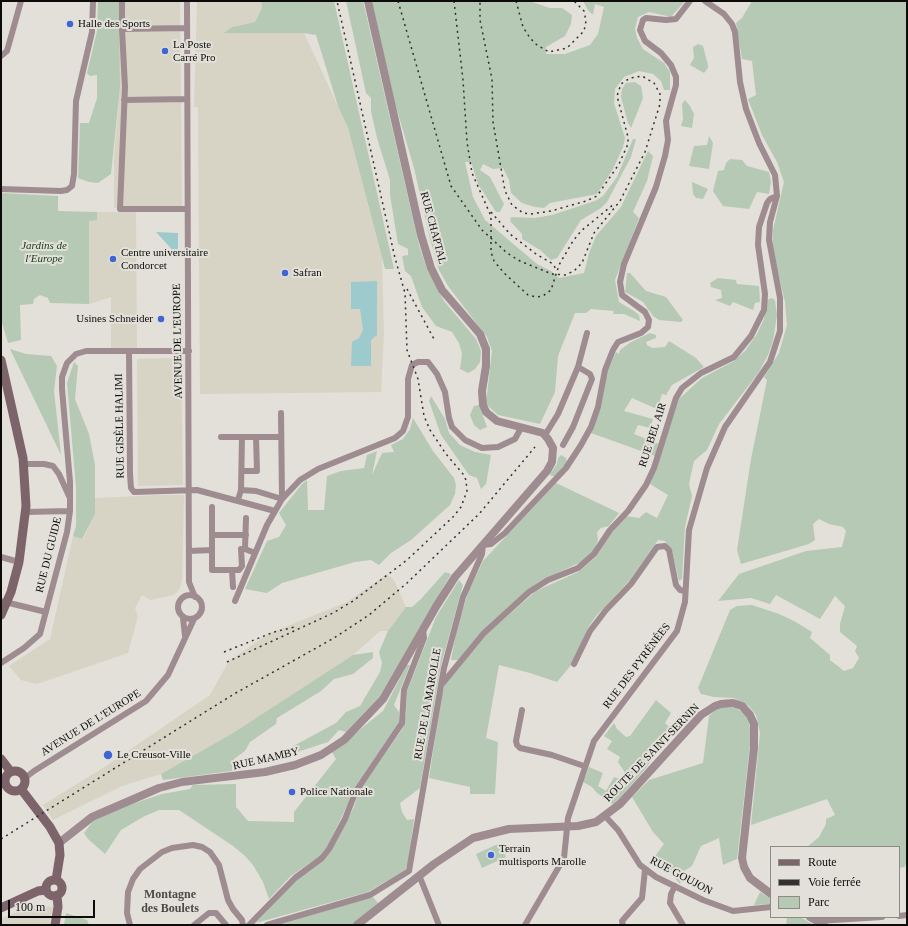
<!DOCTYPE html>
<meta charset="utf-8">
<style>
body{margin:0}
#map{position:relative;width:908px;height:926px;overflow:hidden;background:#e2e0d9;font-family:"Times New Roman",serif}
canvas{display:block}
.frame{position:absolute;inset:0;border:2px solid #0c0b09;pointer-events:none}
.legend{position:absolute;left:770px;top:846px;width:130px;height:72px;box-sizing:border-box;background:#e2e0d9;border:1px solid #8c8b86;margin:0;padding:5px 7px;list-style:none;font-size:12px;color:#0c0b09}
.legend li{display:flex;align-items:center;gap:8px;height:20px}
.legend b{width:20px;border:1px solid #8c8b86}
.scale{position:absolute;left:8px;top:900px;width:87px;height:18px;box-sizing:border-box;border:2px solid #0c0b09;border-top:0;padding-left:5px;font-size:12px;line-height:14px;white-space:nowrap;color:#0c0b09;-webkit-text-stroke:3px #e2e0d9;paint-order:stroke}
</style>
<div id="map">
<canvas width="908" height="926"></canvas>
<div class="frame"></div>
<ul class="legend">
<li><b style="height:5px;background:#7d646a"></b>Route</li>
<li><b style="height:5px;background:#32312e"></b>Voie ferrée</li>
<li><b style="height:11px;background:#b6c9b5"></b>Parc</li>
</ul>
<div class="scale">100 m</div>
</div>
<script>
const c = document.querySelector('canvas').getContext('2d');
c.lineJoin = 'round';
function fill(path, color) { c.fillStyle = color; c.fill(path, 'evenodd'); }
const poly = rows => new Path2D(rows.map(r => 'M' + r).join(''));
function trace(path, color, width, dash) { c.strokeStyle = color; c.lineWidth = width; c.lineCap = dash ? 'butt' : 'round'; c.setLineDash(dash || []); c.stroke(path); }
function label(font, color, halo, rows, align = 'center') {
  c.font = font + ' "Times New Roman",serif'; c.lineWidth = 4; c.setLineDash([]); c.textBaseline = 'middle'; c.strokeStyle = halo; c.fillStyle = color; for (const [text, x, y, turn = 0] of rows) {
    c.save(); c.translate(x, y); c.rotate((+turn || 0) * Math.PI / 180); c.textAlign = isNaN(turn) ? turn : align; if (halo) c.strokeText(text, 0, 0); c.fillText(text, 0, 0); c.restore();
  }
}
fill(poly([
 [119,1,180,1,182,207,114,208,114,156,120,87],
 [197,1,261,1,262,8,255,22,232,27,225,33,304,33,348,128,382,258,384,333,381,392,200,394,198,107,194,107],
 [97,212,136,212,137,349,111,348,111,297,89,304,89,220,97,220],
 [176,358,181,362,183,485,138,486,137,359],
 [158,495,184,495,182,581,179,590,174,595,150,600,142,595,135,608,138,616,128,653,37,684,21,680,9,666,50,639,73,536,83,539,95,514,95,498],
 [387,574,394,580,406,607,388,631,380,631,353,655,233,733,161,774,122,786,53,820,43,805,106,766,210,695,229,661,268,634,347,602],
 [32,905,53,907,49,925,1,925,1,919]
]), '#d7d3c5');
fill(poly([
 [98,1,119,1,120,87,111,174,98,183,89,182,78,178,80,123,89,123,97,98,97,75,90,76,87,73,97,31],
 [261,1,334,1,394,269,385,269,348,128,338,106,316,35,303,33,224,33,232,27,255,22,262,8],
 [346,1,363,1,419,245,427,269,444,301,476,339,481,351,480,362,475,369,468,373,460,369,462,354,459,343,452,332,436,326,422,307,411,276,405,271,402,256,408,255,408,249,398,244,390,195,390,180,377,138,371,111,371,98,366,93],
 [372,1,529,1,550,8,562,8,572,15,571,24,565,36,546,47,546,54,565,54,590,45,598,34,604,7,595,4,593,15,588,10,583,1,685,1,671,17,649,12,638,17,635,29,637,38,643,49,664,63,670,72,670,90,664,90,661,81,653,74,639,71,624,77,615,89,614,103,625,138,623,147,613,169,597,194,550,203,544,208,535,207,522,203,511,193,509,180,503,168,493,169,483,164,480,170,490,177,504,204,500,212,496,212,478,184,471,162,465,162,473,197,485,220,537,264,551,271,559,278,584,273,589,253,596,236,621,207,648,151,653,156,647,181,633,212,639,218,615,280,619,302,634,311,639,315,640,321,624,314,613,314,614,311,591,309,586,313,575,313,558,356,555,392,540,424,498,415,486,404,492,351,487,337,448,286,439,270,430,239,414,168,395,103],
 [752,1,907,1,907,860,905,867,899,868,899,847,807,847,819,837,826,824,826,819,835,815,827,799,751,825,760,733,756,715,749,706,734,698,714,697,701,694,698,688,730,610,737,606,752,605,779,614,794,621,812,632,810,638,830,655,830,660,844,671,853,668,859,658,855,651,857,646,840,632,840,624,845,606,835,596,820,619,776,595,770,604,751,598,718,601,739,574,806,551,842,547,846,531,843,527,829,524,819,519,813,524,815,540,809,544,741,564,737,550,751,459,767,380,764,377,779,353,787,325,785,302,772,248,773,230,784,182,777,162,762,135,748,99,756,95,752,61,742,59,736,23,742,18],
 [698,44,703,46,708,65,708,68,704,73,690,65,694,58,693,47],
 [635,82,641,86,643,98,631,128,628,123,621,97,622,89,626,83],
 [685,100,690,106,694,114,692,128,681,126,683,119,682,104],
 [709,136,713,143,709,169,689,166,694,146,707,145],
 [633,139,636,139,631,157,607,202,601,208,581,220,557,258,551,260,540,250,522,239,522,234,510,221,511,217,535,218,552,215,595,201,603,196,617,177],
 [730,159,742,160,747,166,769,172,771,182,769,194,757,192,749,209,723,206,713,191,718,171,724,170,726,163],
 [692,182,708,189,703,199,696,198,693,194],
 [1,193,58,196,58,211,97,212,97,220,89,221,89,304,50,303,48,298,40,295,34,299,33,304,20,305,21,340,8,343,1,319],
 [627,273,630,273,646,291,666,297,683,320,681,322,659,320,653,316,643,302,625,292],
 [718,278,736,280,737,284,759,286,760,302,755,303,753,310,733,302,730,306,715,300,722,298,721,290,711,287,710,283],
 [772,298,775,300,777,315,773,341,768,355,759,372,719,424,707,450,694,461,689,484,692,496,685,527,682,579,679,581,672,551,665,541,658,540,629,581,596,616,588,628,571,665,557,682,530,673,499,665,486,738,498,742,495,794,470,794,470,787,429,778,442,693,445,685,488,633,536,591,578,572,596,557,611,533,626,516,639,518,646,512,657,518,668,495,650,484,679,399,702,378,734,361,745,351,757,334,764,319,767,300],
 [650,333,656,335,656,338,646,342,647,345,652,348,665,347,669,341,696,358,704,367,672,385,666,395,662,394,657,409,632,398,624,411,653,419,650,428,638,425,634,434,659,444,655,456,591,433,601,407,607,371,616,352,619,354,620,350,631,342],
 [10,349,26,354,51,356,57,366,54,391,61,455],
 [74,362,78,366,75,399,89,434,95,465,95,514,82,539,73,536,76,526,76,487,67,383],
 [431,396,445,419,449,433,460,445,475,452,491,455,486,484,481,489,477,478,469,475,441,435,429,401],
 [479,405,487,427,480,430,474,425,470,415,474,406],
 [413,418,433,451,454,478,456,485,455,494,450,505,411,540,391,553,379,565,371,560,355,562,282,583,267,593,245,589,267,541,279,537,286,525,279,513,302,484,307,480,308,510,324,510,327,476,341,471,364,468,367,455,377,451,372,475,382,453,394,452,391,445,403,439,410,429],
 [561,455,566,458,567,462,555,476,551,476,550,474,557,464,558,458],
 [556,483,619,513,609,526,601,528,597,532,598,540,594,550,585,560,541,581,524,593,482,631,458,660,451,660,457,627,469,590,483,561],
 [445,572,451,574,380,696,346,732,339,730,328,742,291,754,286,750,336,723,346,712,360,706,380,672,382,663,379,652,388,631,406,607,412,607,421,599],
 [459,580,463,585,441,665,420,788,400,803,402,812,407,820,414,819,408,864,405,870,368,892,256,923,291,885,330,852,354,807,359,791,403,728,406,714,407,691,436,617],
 [373,652,373,658,353,674,334,679,321,691,277,718,276,724,250,742,245,751,234,759,232,771,163,780,161,774,233,733,353,655],
 [407,665,410,665,394,705,399,712,399,722,352,791,348,804,327,847,320,856,291,876,269,899,263,882,253,865,245,856,233,846,179,810,159,810,143,817,121,830,105,854,88,839,84,833,93,821,129,805,162,794,190,789,193,785,236,784,236,807,248,821,294,822,294,812,336,759,332,752,383,711],
 [656,700,671,713,665,723,669,727,685,710,688,713,686,718,678,733,668,736,646,768,614,805,597,793,592,787,583,782,589,767,603,773,598,786,606,791,614,777,620,779,624,775,624,771,618,762,620,757,607,749,612,741,604,736,614,723,617,729,626,737,630,736],
 [726,707,736,708,745,714,749,720,751,736,737,859,723,865,719,838,701,846,692,866,684,871,680,884,669,871,658,869,649,864,664,844,653,832,632,797,649,780,703,763,709,716,716,709],
 [500,843,506,857,482,868,476,854],
 [760,892,771,899,771,904,754,905],
 [373,897,378,903,352,925,278,925],
 [66,913,87,920,89,925,64,925],
 [787,917,800,917,814,925,786,925]
]), '#b6c9b5');
fill(poly([
 [156,232,178,233,178,256],
 [377,281,377,335,371,340,371,366,351,366,352,342,359,338,363,330,360,309,351,309,351,282]
]), '#9dcbcd');
trace(poly([
 [187,1,189,582,195,597],
 [187,28,122,29,125,87,120,209,187,209],
 [122,29,122,1],
 [1,56,7,51,21,1],
 [124,100,187,99],
 [1,189,61,191,67,190,72,186,74,174,76,101,92,32,93,1],
 [129,351,130,474,131,488,134,492,197,490,275,511],
 [545,435,558,414,578,367,587,333],
 [221,437,281,437],
 [563,445,573,427,592,379,590,374,578,367],
 [24,464,44,464,53,466,59,474,69,496],
 [242,471,257,471,256,437],
 [241,490,256,491,282,499,281,413],
 [238,500,241,490,242,437],
 [212,507,212,570,239,570,242,566,241,549,245,549],
 [26,512,70,511],
 [246,518,245,549,255,553],
 [212,535,246,535],
 [189,551,212,550],
 [1,557,19,562],
 [232,570,233,587],
 '178 607a12 12 0 1 1 24 0a12 12 0 1 1-24 0Z',
 [1,601,46,612],
 [235,601,267,525,282,499,300,480,318,469,395,438,403,431,408,417,408,379,412,365,418,362,428,362,437,374,445,392,449,418,452,427,465,440,482,448,498,447,515,439,521,428],
 [183,618,185,636],
 [1,663,24,648,40,634,67,532,70,511,70,482,62,389,62,377,67,363,76,354,86,351,189,351],
 [574,664,590,631,606,610,631,584,657,547,665,546,669,550,676,585,680,590,685,591],
 [442,684,484,633,529,592,548,580,578,568,594,554,610,530,628,511,646,485,654,468,676,398,682,388,701,373,734,357,751,336,764,310,765,294,758,245,759,227,767,203,770,199,777,196],
 [522,710,516,741,517,745,520,748,552,755,584,766],
 [25,778,34,771,146,701,168,675,194,619],
 [605,816,618,830,640,865,656,877,703,900,733,911,771,907],
 [419,875,439,925],
 [675,886,671,894,670,903,683,925],
 [899,916,907,915],
 [818,921,882,917],
 [130,925,127,913,128,892,133,879,140,869,162,852,172,848,193,845,202,847,210,852,219,865,228,900,233,909,242,920,243,925],
 [194,925,209,913,216,913,226,925],
 [249,925,295,878,322,858,329,849,345,819,356,791,402,723,404,690,424,638,423,629],
 [267,925,370,895,409,871,444,668,463,597,482,554,483,545,491,544,505,533,566,468,581,445,591,427,598,407,605,370,613,350,618,342,641,333,648,327,649,320,645,312,622,295,620,282,624,264,656,187,665,156,668,140,666,121,676,85,676,77,671,65,661,53,645,41,640,30,643,20,646,18,666,20,676,19,690,1],
 [525,925,564,858,568,818,594,741,677,631,685,602,689,530,707,468,725,427,770,362,780,331,780,298,769,240,770,222,777,196,775,175,759,143,746,109,740,82,735,32,732,24,724,14,705,1],
 [623,925,622,921,642,898,645,870]
]), '#9e8c90', 6);
trace(poly([
 [59,843,92,817,159,788,182,782,265,772,295,765,321,755,344,740,383,699,437,605,455,577,547,471,552,462,553,448,548,439,543,433,497,421,486,412,483,405,482,391,486,366,486,349,480,334,442,290,431,268,421,235,368,1],
 [810,917,824,925],
 [357,925,434,864,473,838,509,829,578,826,596,822,620,804,701,715,715,706,721,704,733,703,742,706,750,715,754,724,754,748,742,858,744,867,750,878,771,894]
]), '#9e8c90', 8);
trace(poly([
 [1,360,23,458,26,506,19,562,11,592,1,615],
 [1,759,11,772],
 '5 781a10 10 0 1 1 20 0a10 10 0 1 1-20 0Z',
 [21,789,50,827,59,843,60,855,56,880],
 '46 888a8 8 0 1 1 16 0a8 8 0 1 1-16 0Z',
 [1,908,38,891,46,890],
 [55,925,58,907,57,895]
]), '#7d646a', 9);
trace(poly([
 [398,1,451,186,482,230,507,253,520,261,552,274,565,275,574,271,582,263,594,233,620,201,645,152,660,104,660,94,654,83,642,76,630,78,621,84,617,96,628,137,628,144,619,164,597,196,586,201,551,211,531,214,523,213,512,205,505,191,493,122,492,79,480,20,480,1],
 [454,1,463,80,467,142,472,173,491,216,491,252,494,261,504,273,528,295,536,297,543,296,551,290,559,265,573,241,581,231,614,204],
 [516,1,523,27,530,38,537,45,549,52,567,48,584,31,586,21,584,11,574,1],
 [539,1,555,1],
 [491,212,510,234,536,254,553,264,557,271],
 [407,289,434,339],
 [224,652,274,632,295,627],
 [227,662,333,613,353,601,407,560,454,516,461,507,467,491,466,480,463,474,446,454,430,430,424,416,418,379,407,350,405,293,395,258,337,1],
 [1,839,234,694,334,638,369,615,407,583,479,514,535,447]
]), '#32312e', 1.5, [2, 4]);
for (const [x, y, r, color] of [
 [70,24,4,"#3e65d6"],
 [165,51,4,"#3e65d6"],
 [113,259,4,"#3e65d6"],
 [285,273,4,"#3e65d6"],
 [161,319,4,"#3e65d6"],
 [108,755,5,"#3e65d6"],
 [292,792,4,"#3e65d6"],
 [491,855,4,"#3e65d6"]
]) { const dot = new Path2D(); dot.arc(x, y, r, 0, 2 * Math.PI); c.fillStyle = color; c.fill(dot); trace(dot, '#e2e0d9', 1.5); }
label('11px', '#0c0b09', '#e2e0d9', [
 ["Halle des Sports",78,24],
 ["La Poste",173,45],
 ["Carré Pro",173,58],
 ["Centre universitaire",121,253],
 ["Condorcet",121,266],
 ["Safran",293,273],
 ["Usines Schneider",153,319,"right"],
 ["Le Creusot-Ville",117,755],
 ["Police Nationale",300,792],
 ["Terrain",499,849],
 ["multisports Marolle",499,862]
], 'left');
label('11px', '#0c0b09', '#e2e0d9', [
 ["RUE CHAPTAL",433,228,75],
 ["AVENUE DE L'EUROPE",178,341,-91],
 ["RUE GISÈLE HALIMI",120,426,-91],
 ["RUE BEL AIR",653,435,-72],
 ["RUE DU GUIDE",49,555,-76],
 ["RUE DES PYRÉNÉES",637,666,-53],
 ["RUE DE LA MAROLLE",428,704,-80],
 ["AVENUE DE L'EUROPE",91,723,-32],
 ["ROUTE DE SAINT-SERNIN",652,753,-46],
 ["RUE MAMBY",266,759,-13],
 ["RUE GOUJON",681,876,28]
]);
label('italic 11px', '#103b15', '#e2e0d9', [
 ["Jardins de",44,246],
 ["l'Europe",44,259]
]);
label('bold 12px', '#4b4a44', '#e2e0d9', [
 ["Montagne",170,895],
 ["des Boulets",170,909]
]);
</script>
